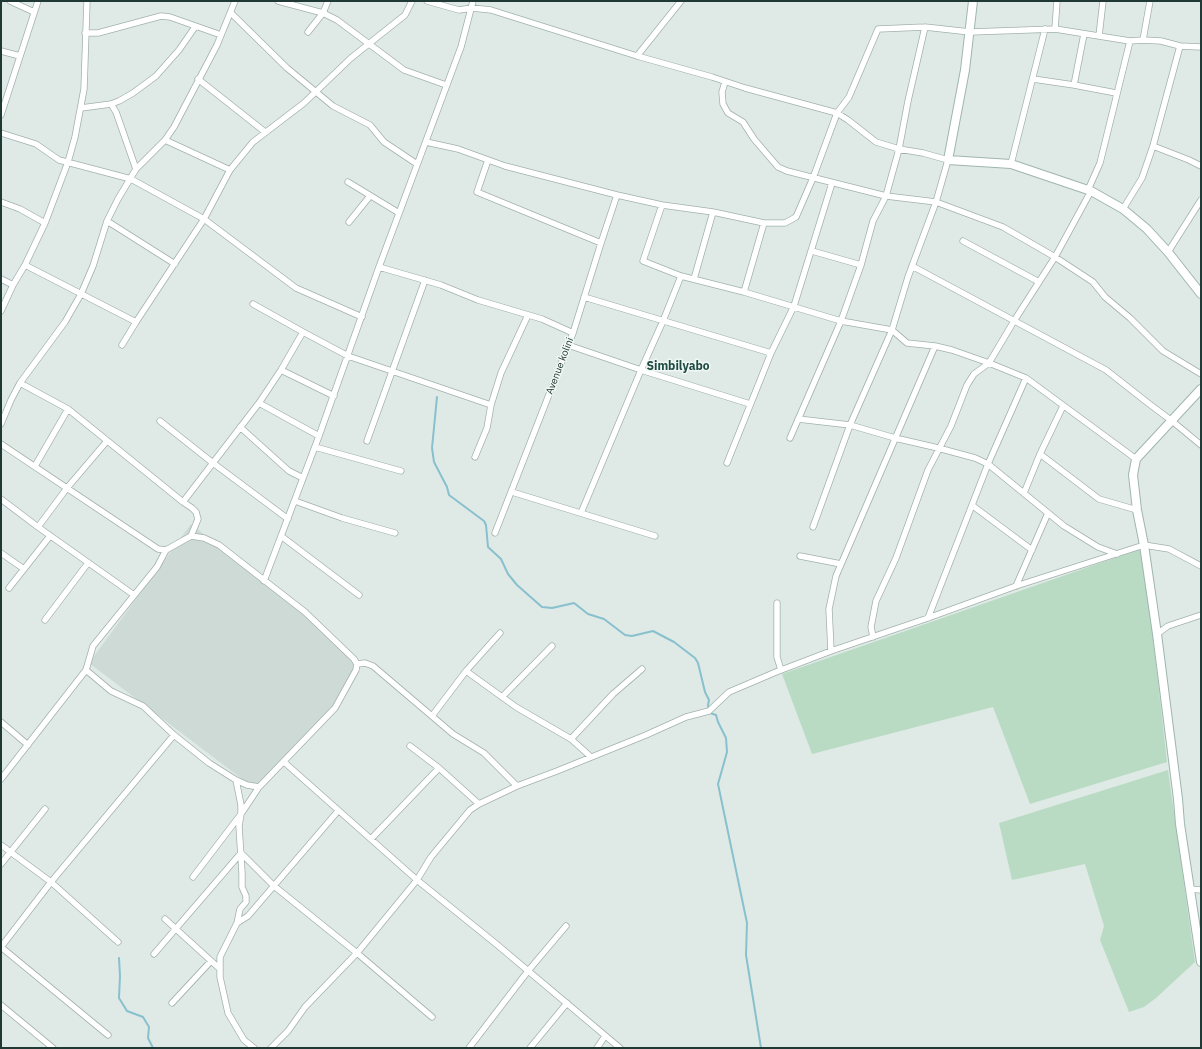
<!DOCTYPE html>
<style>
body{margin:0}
#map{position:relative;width:1202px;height:1049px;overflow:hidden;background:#dfeae6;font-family:"IBM Plex Sans",sans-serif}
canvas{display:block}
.frame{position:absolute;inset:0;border:2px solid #213934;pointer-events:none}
</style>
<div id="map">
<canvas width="1202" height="1049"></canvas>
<div class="frame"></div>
</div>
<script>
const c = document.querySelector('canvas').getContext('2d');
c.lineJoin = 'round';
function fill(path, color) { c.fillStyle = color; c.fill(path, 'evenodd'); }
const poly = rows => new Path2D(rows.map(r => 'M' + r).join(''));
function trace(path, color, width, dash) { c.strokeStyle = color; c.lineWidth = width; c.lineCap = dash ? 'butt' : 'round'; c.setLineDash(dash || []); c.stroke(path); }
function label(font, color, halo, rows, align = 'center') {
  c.font = font + ' "IBM Plex Sans",sans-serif'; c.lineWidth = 3; c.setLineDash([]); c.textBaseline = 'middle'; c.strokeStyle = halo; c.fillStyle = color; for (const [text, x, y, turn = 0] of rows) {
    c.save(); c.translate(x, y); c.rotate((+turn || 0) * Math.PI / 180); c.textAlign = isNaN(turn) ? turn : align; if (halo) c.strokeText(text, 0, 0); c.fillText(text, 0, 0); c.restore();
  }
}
fill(poly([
 [191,524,301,611,356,665,334,705,254,788,89,663]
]), '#cedad5');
fill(poly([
 [1143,548,1167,762,1030,804,993,707,812,754,782,674],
 [1168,770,1195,962,1156,998,1144,1007,1129,1012,1100,940,1104,926,1085,864,1012,880,999,823]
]), '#b9dbc3');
trace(poly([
 [437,397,432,448,434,462,447,487,449,495,484,521,486,525,488,547,501,559,508,574,517,585,542,607,552,608,574,603,588,614,604,619,625,635,632,636,653,631,674,642,695,658,698,663,705,692,709,700,708,705,709,711,710,713,716,715,718,722,726,738,727,752,718,784,747,923,746,955,761,1048],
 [119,958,120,976,119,998,127,1011,143,1017,149,1027,148,1038,153,1048]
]), '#89c0ce', 2);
const street = poly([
 [10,1,34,12],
 [278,1,323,13,337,20,404,70,446,85],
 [427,1,459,10,472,8,491,10,637,56,712,77,745,88,837,113,848,120,876,142,899,149,923,153,948,160,936,202,908,277,892,330,850,425,813,527],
 [231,13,287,68,333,106,370,125,384,142,417,164],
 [1055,29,1057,1],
 [308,32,323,13,328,1],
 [85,33,98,33,161,16,170,17,221,35],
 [1099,36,1103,1],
 [1143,40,1150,1],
 [1,51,20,56],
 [637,56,681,1],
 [198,79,265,132],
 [1033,79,1074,85,1116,93],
 [725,82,722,92,723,104,728,113,743,122,754,139,778,167,787,171,886,196,936,202,1003,227,1055,257,1093,282,1105,297,1130,318,1163,351,1201,374],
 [1074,85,1084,34],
 [111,104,116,112,136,169],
 [81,108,111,104,119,101,133,93,156,76,179,50,195,27],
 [1,115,38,1],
 [1,133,36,144,59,160,131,179,204,219,296,288,362,317],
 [165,140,230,170],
 [426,142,458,149,505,166,617,195,662,205,713,212,764,223,785,223,796,217,813,178,837,113,849,97,878,29,925,27,970,32,1055,29,1130,41,1143,40,1161,41,1180,46,1201,47],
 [1153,146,1189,160,1201,166],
 [488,160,477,192,601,243],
 [1011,164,1045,29],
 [348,182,399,213],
 [1088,190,1100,163,1130,41],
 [1,202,20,209,45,223],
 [662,205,643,261,681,276,744,292,841,321,892,330,907,343,935,346,952,350,989,363,1026,378,1136,459],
 [1123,209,1142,178,1153,146,1180,46],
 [107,221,175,264],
 [349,222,370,196],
 [963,241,1039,282],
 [812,251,861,265],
 [1168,252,1201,200],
 [25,265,136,322],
 [912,266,1106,370,1148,403,1172,421,1201,445],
 [379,267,441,285,478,300,542,319,573,333],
 [1,279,13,285],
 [694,279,713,212],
 [744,292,764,223],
 [584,297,771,353],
 [253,304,303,332,348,356,491,405],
 [1,311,13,285,25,265,45,223,68,162,75,137,84,89,87,1],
 [122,345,136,322,204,219,230,170,253,142,304,103,351,58,405,15,412,1],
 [568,345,641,370,750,404],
 [281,370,334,396],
 [20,383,68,409,183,502,192,508,196,512,198,519,191,536],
 [259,403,319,436],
 [798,419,850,425,895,438,938,448,975,458,988,464,1064,526,1098,547,1117,554],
 [160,421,213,463,288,519],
 [1,424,11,400,20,383,65,322,81,294,93,266,107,221,118,199,136,169,165,140,174,127,217,45,235,1],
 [240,427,289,471,303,478],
 [790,438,841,321,861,265,873,221,886,196,899,149,908,101,925,27],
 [367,441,425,280],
 [1,444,158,549,166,550,191,536,204,538,219,545,305,612,354,659,357,664,356,670,335,708,259,787,241,814,193,877],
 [315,447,401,471],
 [1040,454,1099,499,1137,510],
 [475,457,487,428,491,405,501,373,528,315],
 [727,463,771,353,794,306,832,183],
 [35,466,68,409],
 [512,492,655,536],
 [1024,493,1040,454,1063,406],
 [1,499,38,527,134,595],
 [295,501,342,518,395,533],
 [183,502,259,403,281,370,303,332],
 [973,506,1032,550],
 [581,513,641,370,663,321,681,276],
 [38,527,67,488,107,441],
 [495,533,573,333,601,243,617,195],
 [281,536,359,595],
 [1,553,24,569],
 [800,556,841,564],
 [264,581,319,436,379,267,461,47,473,1],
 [1016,586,1048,513],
 [9,588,50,536],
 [777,603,777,657,781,670],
 [928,618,988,464,1026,378],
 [45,620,88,563],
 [1157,634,1168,626,1201,615],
 [873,637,871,627,876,601,896,558,928,470,951,426,967,385,974,374,989,363,1014,321,1055,257,1091,191],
 [831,651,829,609,836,576,935,346],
 [357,664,365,663,373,666,453,734,484,753,517,786],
 [86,670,111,691,143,706,174,735,209,763,236,780,247,785,259,787],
 [466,671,516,707,571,739,591,757],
 [502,697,552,646],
 [432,716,466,671,500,633],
 [1,722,28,745],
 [571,739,613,694,642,669],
 [410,746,439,768,479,804],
 [284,762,417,880,495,943,620,1048],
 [1,779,86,670,93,646,157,567,166,550],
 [236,780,241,805,241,814,239,826,242,873,242,887,246,896,246,902,240,909,237,923,220,957,220,977,228,1013,244,1040,254,1048],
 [371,839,439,768],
 [1,845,51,882,118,942],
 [1,864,45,809],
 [1189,889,1201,890],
 [165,919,220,969],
 [237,923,248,916,338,811],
 [1,947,51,882,174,735],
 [1,947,108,1035],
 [154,954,241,853,274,886,357,953,432,1017],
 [172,1003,211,961],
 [1,1005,53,1048],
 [271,1048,288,1031,305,1007,357,953,417,880,431,857,470,810,479,804,517,786,557,771,646,735,686,717,709,711,729,692,776,672,831,651,928,618,1016,586,1144,545,1169,549,1201,566],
 [469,1048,528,971,566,926],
 [530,1048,567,1003],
 [597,1048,605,1036]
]);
const secondary = poly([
 [973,1,965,70,948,160,1011,164,1091,191,1123,209,1147,229,1168,252,1201,294],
 [1201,389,1136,459,1133,475,1137,510,1144,545,1157,634,1178,799,1180,824,1201,962]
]);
trace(street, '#a2b1ad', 7);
trace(secondary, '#9fb5ae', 10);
trace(street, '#fff', 5.5);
trace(secondary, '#fff', 8);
label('10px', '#213934', '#f0f7f4', [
 ["Avenue kolini",560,366,-69]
]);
label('bold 12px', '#1e4b42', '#f0f7f4', [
 ["Simbilyabo",678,367]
]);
</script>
